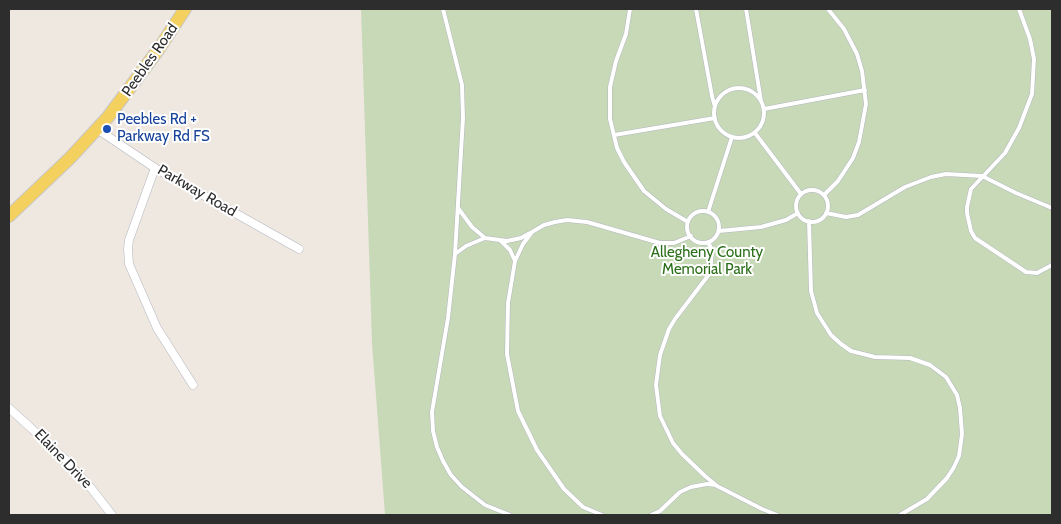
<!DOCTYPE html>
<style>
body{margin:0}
#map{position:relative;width:1061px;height:524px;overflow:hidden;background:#efe8e0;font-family:Cabin,sans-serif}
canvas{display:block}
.frame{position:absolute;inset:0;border:10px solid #2d2d2d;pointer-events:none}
</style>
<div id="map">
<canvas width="1061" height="524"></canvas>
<div class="frame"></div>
</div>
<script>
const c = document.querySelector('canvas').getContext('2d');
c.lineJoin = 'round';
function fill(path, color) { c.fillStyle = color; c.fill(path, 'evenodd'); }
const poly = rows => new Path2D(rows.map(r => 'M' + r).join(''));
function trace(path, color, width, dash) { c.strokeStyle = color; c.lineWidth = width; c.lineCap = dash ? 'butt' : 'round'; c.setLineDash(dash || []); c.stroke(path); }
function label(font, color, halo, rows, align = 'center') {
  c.font = font + ' Cabin,sans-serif'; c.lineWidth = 4; c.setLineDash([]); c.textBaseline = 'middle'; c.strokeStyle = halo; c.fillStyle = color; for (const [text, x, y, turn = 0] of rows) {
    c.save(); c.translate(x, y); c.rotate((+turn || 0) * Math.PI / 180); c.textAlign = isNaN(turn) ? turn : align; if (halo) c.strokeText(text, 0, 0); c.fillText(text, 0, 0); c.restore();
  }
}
fill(poly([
 [361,9,1052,9,1052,515,385,515,372,343]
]), '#c8d9b7');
const service = poly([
 [443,9,462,85,463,118,455,254,448,318,432,412,433,431,437,447,443,461,451,475,462,487,485,505,510,515],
 [630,9,626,34,616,61,610,87,610,119,617,148,624,162,644,191,666,209,688,222],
 [696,9,712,96,715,107],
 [746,9,761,101],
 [1019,9,1030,39,1034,59,1032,94,1019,128,1005,153,971,189,967,207,967,213,971,231,975,238,1026,272,1037,273,1052,265],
 '714 113a25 25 0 1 1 50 0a25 25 0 1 1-50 0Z',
 [764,109,865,90],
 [755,133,801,194],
 [614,135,715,118],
 '796 206a16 16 0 1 1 32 0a16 16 0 1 1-32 0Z',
 [824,195,838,181,853,158,859,142,866,104,862,71,857,54,844,29,828,9],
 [458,208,472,227,485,238,507,241,521,238,530,233],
 '687 227a16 16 0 1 1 32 0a16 16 0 1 1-32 0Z',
 [708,212,732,137],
 [826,213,846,217,858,215,905,187,931,177,946,174,982,176,1016,193,1052,208],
 [809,221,811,291,817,313,831,335,841,344,851,351,875,357,910,358,930,365,946,377,957,395,960,408,962,434,959,456,954,467,947,478,927,499,900,515],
 [719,231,761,227,786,220,798,213],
 [501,241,510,250,515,261],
 [708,242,712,250,710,273,675,319,669,329,660,355,656,385,660,416,673,443,682,454,705,476,717,486,762,509,777,515],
 [455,254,466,246,485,238],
 [602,515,583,507,564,489,537,450,518,411,507,354,508,303,515,261,523,244,532,232,544,225,555,222,567,220,587,222,660,243,674,243,691,236],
 [651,515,660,511,680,492,691,487,707,484,716,485]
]);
const minor = poly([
 [97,129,155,168,299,249],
 [155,168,129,240,128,249,129,264,157,328,193,385],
 [9,408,66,460,91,488,112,515]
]);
const primary = poly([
 [9,216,70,158,108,117,158,50,185,9]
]);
trace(service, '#b3b6c1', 5);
trace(minor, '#b3b6c1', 9);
trace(primary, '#c8c8c8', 14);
trace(service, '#fff', 4);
trace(minor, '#fff', 8);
trace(primary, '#f4d15f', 12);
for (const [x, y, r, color] of [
 [107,129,5,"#1a4fb4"]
]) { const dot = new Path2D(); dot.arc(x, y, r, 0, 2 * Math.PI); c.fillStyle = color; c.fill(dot); trace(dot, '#fff', 2); }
label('15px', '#2d2d2d', '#fff', [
 ["Peebles Road",150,60,-55],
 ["Parkway Road",197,191,30],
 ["Elaine Drive",63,459,46]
]);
label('15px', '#164399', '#fff', [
 ["Peebles Rd +",117,120],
 ["Parkway Rd FS",117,137]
], 'left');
label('15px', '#2b6e19', '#fff', [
 ["Allegheny County",707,253],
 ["Memorial Park",707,270]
]);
</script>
